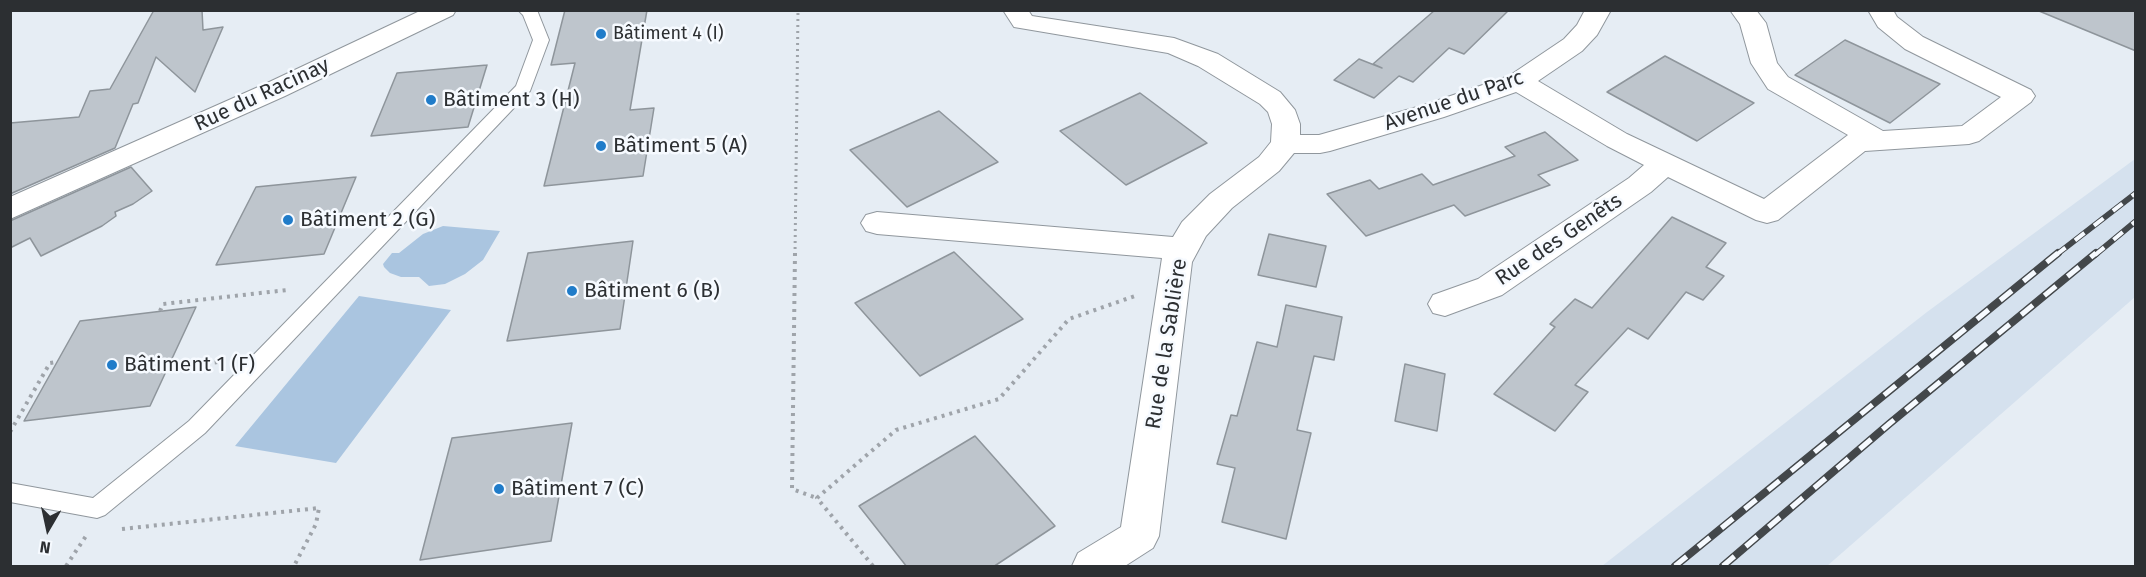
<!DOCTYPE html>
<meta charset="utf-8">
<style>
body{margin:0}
#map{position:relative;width:2146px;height:577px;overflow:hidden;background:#e6edf4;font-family:"Fira Sans",sans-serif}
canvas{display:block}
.frame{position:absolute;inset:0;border:12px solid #2c2f32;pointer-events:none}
.north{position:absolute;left:18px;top:499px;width:60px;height:60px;-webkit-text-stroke:4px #f6faff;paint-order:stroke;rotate:189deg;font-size:16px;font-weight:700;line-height:24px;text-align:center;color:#2c2f32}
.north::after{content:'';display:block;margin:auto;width:21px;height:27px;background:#2c2f32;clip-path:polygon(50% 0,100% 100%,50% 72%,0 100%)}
</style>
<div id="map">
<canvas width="2146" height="577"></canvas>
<div class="frame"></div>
<div class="north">N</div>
</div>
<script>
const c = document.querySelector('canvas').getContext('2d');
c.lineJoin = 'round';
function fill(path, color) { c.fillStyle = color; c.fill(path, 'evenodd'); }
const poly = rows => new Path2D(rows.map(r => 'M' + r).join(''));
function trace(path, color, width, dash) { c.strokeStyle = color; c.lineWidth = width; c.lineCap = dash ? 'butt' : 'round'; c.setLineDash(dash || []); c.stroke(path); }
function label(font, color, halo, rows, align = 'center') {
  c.font = font + ' "Fira Sans",sans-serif'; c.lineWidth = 5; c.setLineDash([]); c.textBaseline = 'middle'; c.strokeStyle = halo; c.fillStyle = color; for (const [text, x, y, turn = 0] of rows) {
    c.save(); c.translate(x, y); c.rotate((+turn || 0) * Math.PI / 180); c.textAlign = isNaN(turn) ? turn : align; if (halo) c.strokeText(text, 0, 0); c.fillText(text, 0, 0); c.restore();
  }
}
fill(poly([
 [2135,159,2135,297,1827,566,1602,566,1927,312]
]), '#d5e1ee');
fill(poly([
 [443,226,500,231,483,260,465,274,445,284,429,286,419,277,401,277,390,273,384,267,383,264,392,253,399,253,423,234],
 [359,296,451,310,336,463,235,446]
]), '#aac5e0');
const building = poly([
 [154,10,202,10,203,30,223,27,195,92,156,57,138,103,133,104,115,148,10,194,10,123,79,117,90,91,110,89,154,10],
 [565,10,647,10,630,110,654,108,643,176,544,186,575,63,551,65,565,10],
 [1435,10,1509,10,1464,54,1449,48,1413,82,1399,76,1374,98,1334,80,1359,59,1382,68,1373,64,1435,10],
 [2136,10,2136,51,2039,11,2039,10,2136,10],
 [1845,40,1940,84,1890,123,1795,75,1845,40],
 [1665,56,1754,103,1697,141,1607,92,1665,56],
 [487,65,468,127,371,136,397,73,487,65],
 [1140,93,1207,143,1126,185,1060,131,1140,93],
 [939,111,998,162,907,207,850,150,939,111],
 [1545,132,1578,160,1538,175,1550,185,1465,216,1454,205,1366,236,1327,194,1370,180,1379,189,1422,174,1433,185,1515,156,1505,147,1545,132],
 [131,167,152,191,133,204,115,212,116,216,102,226,41,256,30,238,10,248,10,221,131,167],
 [356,177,324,254,216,265,256,187,356,177],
 [1672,217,1726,243,1706,267,1724,276,1703,300,1686,292,1648,339,1628,328,1575,385,1588,392,1555,431,1494,394,1555,327,1550,324,1575,299,1592,308,1672,217],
 [1269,234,1326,246,1316,287,1258,275,1269,234],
 [633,241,620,329,507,341,528,253,633,241],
 [954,252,1023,319,920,376,855,303,954,252],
 [1286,305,1342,317,1334,360,1314,356,1297,430,1311,433,1286,539,1222,522,1235,468,1217,464,1231,415,1237,416,1257,342,1277,347,1286,305],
 [196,307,150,406,24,421,80,321,196,307],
 [1405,364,1445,374,1437,431,1395,421,1405,364],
 [572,423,551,541,420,560,452,438,572,423],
 [975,436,1055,526,993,567,907,567,859,506,975,436]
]);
fill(building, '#bec5cc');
trace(building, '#8e959b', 1.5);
const lane = poly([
 [518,10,537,10,549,40,530,91,205,433,105,515,97,518,10,502,10,483,93,498,189,421,516,86,533,40,523,15,518,10]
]);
const street = poly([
 [422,10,456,10,453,15,285,96,10,219,10,197,265,84,422,10],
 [1003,10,1028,10,1032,16,1174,38,1218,54,1280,92,1295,110,1300,124,1300,135,1319,135,1424,105,1509,76,1564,39,1577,25,1585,10,1611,10,1597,35,1582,51,1538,81,1627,134,1764,199,1848,135,1768,89,1751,63,1740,24,1730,10,1756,10,1766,23,1777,63,1788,77,1883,131,1962,126,2001,97,1905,49,1878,27,1868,10,1893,10,1897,17,1923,37,2031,90,2035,96,2031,102,1979,141,1969,144,1865,151,1778,220,1767,223,1756,220,1668,177,1651,192,1502,295,1445,316,1433,313,1428,304,1433,295,1478,279,1629,178,1644,165,1607,146,1516,92,1444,117,1330,151,1320,153,1294,153,1279,171,1232,208,1206,236,1192,262,1159,536,1153,548,1125,566,1072,566,1078,553,1121,527,1162,258,877,234,866,231,861,223,866,215,877,212,1173,237,1182,222,1210,194,1259,157,1271,142,1272,124,1268,112,1260,104,1198,66,1168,53,1014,27,1003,10]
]);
trace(lane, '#90979d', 2);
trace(street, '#90979d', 2);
trace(poly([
 [795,255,798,10]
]), '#9fa4aa', 3, [2, 4]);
trace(poly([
 [795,253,792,489,817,498],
 [160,311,163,304,287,290],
 [167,368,218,362],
 [10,432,50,363,56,362],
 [122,529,319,508,316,524,294,566],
 [66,566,86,536],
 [873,566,817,498,896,430,999,399,1069,319,1135,296]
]), '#9fa4aa', 4, [3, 5]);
fill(lane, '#fff');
fill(street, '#fff');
const railFar1 = poly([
 [2056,255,2136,193],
 [2095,255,2136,221]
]);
const rail = poly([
 [1675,566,2058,253],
 [1723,566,1889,424,2096,253]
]);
trace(railFar1, '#43474a', 6);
trace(rail, '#43474a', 8);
trace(railFar1, '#f6faff', 4, [12]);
trace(rail, '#f6faff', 5, [15]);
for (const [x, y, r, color] of [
 [601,34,6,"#207cc9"],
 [431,100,6,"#207cc9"],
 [601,146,6,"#207cc9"],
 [288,220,6,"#207cc9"],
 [572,291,6,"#207cc9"],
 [112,365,6,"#207cc9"],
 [499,489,6,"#207cc9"]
]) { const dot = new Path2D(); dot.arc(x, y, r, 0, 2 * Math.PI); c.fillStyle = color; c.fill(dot); trace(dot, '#f6faff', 2); }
label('18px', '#2c2f32', '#f6faff', [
 ["Bâtiment 4 (I)",613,34]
], 'left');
label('21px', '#2c2f32', '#f6faff', [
 ["Rue du Racinay",262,95,-25],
 ["Avenue du Parc",1454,101,-19],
 ["Rue des Genêts",1559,240,-34],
 ["Rue de la Sablière",1167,344,-81]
]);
label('21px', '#2c2f32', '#f6faff', [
 ["Bâtiment 3 (H)",443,100],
 ["Bâtiment 5 (A)",613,146],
 ["Bâtiment 2 (G)",300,220],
 ["Bâtiment 6 (B)",584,291],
 ["Bâtiment 1 (F)",124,365],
 ["Bâtiment 7 (C)",511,489]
], 'left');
</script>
